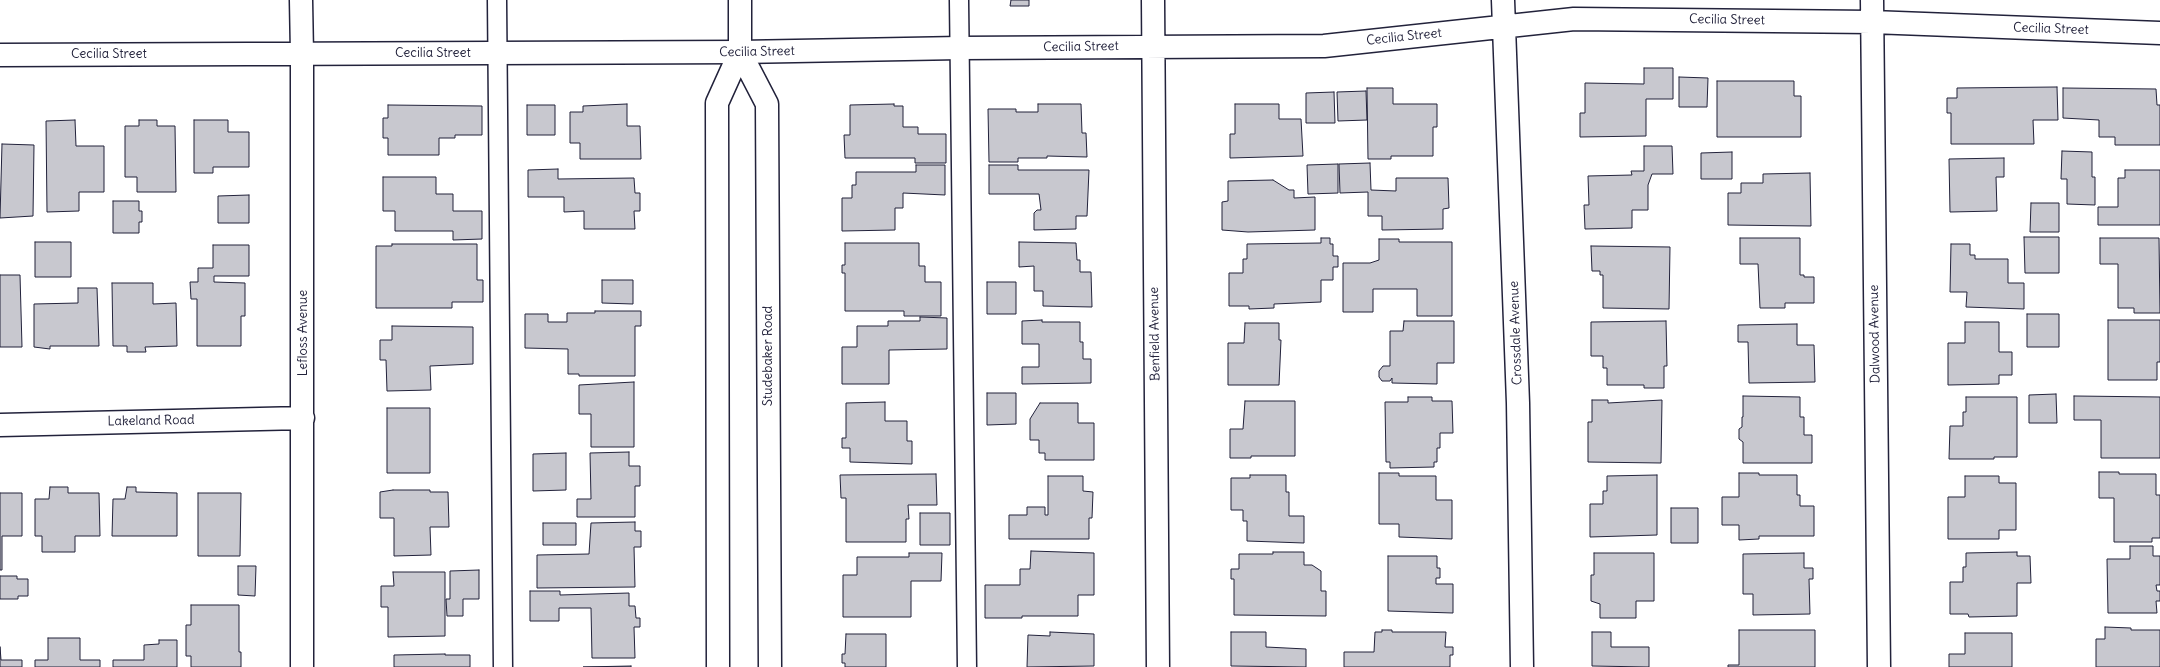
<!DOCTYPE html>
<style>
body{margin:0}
canvas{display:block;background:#fff}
</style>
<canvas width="2160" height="667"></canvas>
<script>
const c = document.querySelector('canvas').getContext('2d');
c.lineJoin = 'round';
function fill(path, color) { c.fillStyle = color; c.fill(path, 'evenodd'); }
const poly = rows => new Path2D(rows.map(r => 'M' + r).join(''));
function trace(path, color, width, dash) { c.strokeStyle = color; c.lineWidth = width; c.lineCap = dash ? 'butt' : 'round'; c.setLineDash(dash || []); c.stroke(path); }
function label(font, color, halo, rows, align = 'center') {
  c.font = font + ' Delius,sans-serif'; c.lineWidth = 3.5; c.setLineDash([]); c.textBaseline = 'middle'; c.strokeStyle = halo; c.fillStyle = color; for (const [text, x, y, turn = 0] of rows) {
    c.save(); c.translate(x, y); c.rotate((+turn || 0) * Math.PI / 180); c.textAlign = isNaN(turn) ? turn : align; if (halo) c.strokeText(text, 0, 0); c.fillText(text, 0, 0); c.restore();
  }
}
const building = poly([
 [1011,0,1029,0,1029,6,1010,6,1011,0],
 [1644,68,1673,68,1673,99,1646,99,1646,136,1580,137,1580,113,1585,113,1585,83,1644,84,1644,68],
 [1679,77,1708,78,1707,107,1679,107,1679,77],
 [1717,81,1794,81,1794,96,1801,96,1801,137,1717,137,1717,81],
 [2057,87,2058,120,2033,120,2034,144,1951,144,1951,113,1947,113,1947,98,1957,98,1957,88,2057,87],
 [1367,88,1393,88,1393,104,1437,104,1437,127,1433,127,1433,156,1391,156,1391,159,1368,159,1367,88],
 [2063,88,2156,89,2157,105,2160,105,2160,145,2115,145,2115,137,2099,137,2099,120,2063,118,2063,88],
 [1366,91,1367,120,1338,121,1337,92,1366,91],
 [1334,92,1335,123,1306,123,1306,93,1334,92],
 [627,104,627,126,640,126,641,159,580,159,580,143,570,143,570,112,583,112,583,106,627,104],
 [894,104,894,106,903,106,903,127,918,127,918,134,946,134,946,163,915,163,915,158,845,158,844,135,850,135,850,105,894,104],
 [1038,104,1081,104,1082,133,1086,133,1087,157,1047,156,1047,158,1018,158,1018,162,989,162,988,109,1016,109,1016,112,1038,112,1038,104],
 [1235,104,1279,104,1279,119,1301,119,1303,156,1230,158,1230,134,1235,134,1235,104],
 [388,105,482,106,482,135,455,135,455,138,439,138,439,155,388,155,388,138,383,138,383,118,388,118,388,105],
 [527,105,555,105,555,135,527,135,527,105],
 [75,120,76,146,104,146,104,192,79,192,79,211,47,212,46,121,75,120],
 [139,120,157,120,157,126,175,126,176,192,137,192,137,177,125,177,125,126,139,126,139,120],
 [194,120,228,120,228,132,249,132,249,167,213,167,213,173,194,173,194,120],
 [2,144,34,145,33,216,0,218,2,144],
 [1644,146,1672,146,1673,174,1652,174,1648,185,1648,210,1632,210,1632,228,1585,229,1584,205,1589,205,1588,176,1632,175,1631,171,1644,171,1644,146],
 [2062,151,2092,152,2092,177,2095,177,2095,205,2067,204,2067,179,2061,179,2062,151],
 [1732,152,1732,179,1701,179,1701,153,1732,152],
 [2004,158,2004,177,1996,177,1997,211,1950,212,1949,159,2004,158],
 [1370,163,1371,190,1396,191,1396,178,1448,178,1449,208,1443,209,1443,229,1382,230,1382,216,1368,216,1368,192,1340,193,1339,164,1370,163],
 [1338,164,1338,193,1308,194,1307,165,1338,164],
 [916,165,945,165,945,195,903,193,903,208,895,208,895,230,842,231,842,198,852,198,852,185,856,185,856,172,916,172,916,165],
 [989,165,1018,165,1018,170,1089,170,1087,216,1076,216,1076,229,1034,230,1034,213,1037,210,1041,210,1039,194,989,194,989,165],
 [558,169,558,179,634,178,635,193,640,193,640,211,634,211,635,229,584,229,584,211,564,212,564,197,528,197,528,170,558,169],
 [2125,170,2160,170,2160,225,2098,225,2098,207,2118,207,2118,178,2125,178,2125,170],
 [1810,173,1811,226,1728,225,1728,193,1741,193,1741,183,1763,183,1763,174,1810,173],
 [383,177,436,177,436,194,453,194,453,211,482,211,482,239,453,240,453,231,395,231,395,211,383,211,383,177],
 [1273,180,1289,190,1294,190,1294,198,1315,197,1315,230,1248,232,1222,230,1222,202,1228,201,1228,181,1273,180],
 [249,195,249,223,218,223,218,196,249,195],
 [113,201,139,201,139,211,142,211,142,222,139,222,139,233,113,233,113,201],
 [2031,203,2059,203,2059,232,2030,232,2031,203],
 [2024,237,2059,237,2059,273,2025,273,2024,237],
 [1321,238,1330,238,1330,244,1333,244,1333,256,1338,256,1338,267,1333,267,1333,280,1321,280,1321,302,1274,304,1274,308,1249,309,1249,306,1229,306,1229,273,1243,273,1243,259,1247,259,1247,244,1321,243,1321,238],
 [1740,238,1800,238,1800,275,1804,275,1804,277,1814,277,1814,303,1785,303,1785,308,1760,308,1758,264,1740,264,1740,238],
 [2100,238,2159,238,2160,313,2134,313,2134,308,2118,308,2118,264,2100,264,2100,238],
 [1379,239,1399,239,1399,242,1452,242,1452,316,1417,316,1417,289,1373,289,1373,312,1343,312,1343,263,1370,263,1379,260,1379,239],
 [35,242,71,242,71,277,35,277,35,242],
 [1019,242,1076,243,1077,260,1080,260,1080,272,1091,272,1092,307,1043,306,1043,291,1034,291,1034,266,1019,267,1019,242],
 [845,243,919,243,919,266,925,266,925,282,941,282,941,316,904,316,904,311,845,311,845,273,842,273,842,265,845,265,845,243],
 [392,244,477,244,477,280,483,280,483,302,452,302,452,308,376,308,376,246,392,246,392,244],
 [1951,244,1970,244,1970,255,1975,255,1975,259,2008,259,2008,283,2024,283,2024,309,1966,307,1967,292,1950,292,1951,244],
 [213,245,249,245,249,276,214,276,214,282,245,283,245,316,241,316,241,346,197,346,197,299,191,299,190,282,198,282,198,268,213,268,213,245],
 [1591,246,1670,247,1669,309,1603,308,1603,275,1600,275,1600,271,1592,271,1591,246],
 [0,275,20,275,22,347,0,347,0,275],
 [602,280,633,280,633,304,602,303,602,280],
 [987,282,1016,282,1016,314,987,314,987,282],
 [112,283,153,283,153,304,176,303,177,346,145,347,146,352,127,352,127,346,113,346,112,283],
 [78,288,97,288,99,346,50,346,50,349,34,347,34,304,78,303,78,288],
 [595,311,641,311,641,326,635,326,635,376,579,376,579,374,568,374,568,349,525,348,525,314,548,314,548,322,567,322,567,313,595,313,595,311],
 [2027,314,2059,314,2059,347,2027,347,2027,314],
 [920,317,947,318,947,349,889,350,889,384,842,384,842,347,857,347,857,326,888,326,888,321,920,321,920,317],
 [1042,320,1042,322,1080,322,1080,342,1083,342,1083,359,1091,359,1091,383,1022,384,1022,367,1039,367,1039,344,1022,344,1022,321,1042,320],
 [2108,320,2160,320,2160,362,2157,362,2157,380,2108,380,2108,320],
 [1404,321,1454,321,1454,363,1437,363,1437,384,1392,383,1392,378,1390,381,1382,381,1379,377,1379,371,1383,366,1390,366,1390,331,1403,331,1404,321],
 [1666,321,1667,366,1664,366,1664,388,1644,388,1644,385,1607,385,1607,368,1603,368,1603,356,1591,356,1591,322,1666,321],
 [1965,322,1999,322,1999,352,2012,352,2012,375,1999,375,1999,384,1948,385,1948,343,1965,343,1965,322],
 [1245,323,1279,323,1279,340,1281,340,1279,385,1228,385,1228,343,1244,343,1245,323],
 [1797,324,1797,345,1814,345,1815,382,1749,383,1748,342,1738,342,1738,325,1797,324],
 [392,326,473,327,473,364,430,366,431,390,387,391,386,360,380,360,380,340,392,340,392,326],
 [634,382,634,447,591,447,591,414,579,414,579,385,634,382],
 [987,393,1016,393,1016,424,987,425,987,393],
 [2056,394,2057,423,2029,423,2029,395,2056,394],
 [1743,396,1800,397,1800,417,1804,417,1804,435,1812,435,1812,463,1743,463,1743,442,1739,439,1739,429,1742,427,1742,417,1743,417,1743,396],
 [2074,396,2160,397,2160,458,2101,458,2101,420,2074,420,2074,396],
 [1408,397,1432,397,1432,401,1452,401,1453,433,1440,433,1440,448,1437,448,1437,462,1434,462,1434,467,1390,468,1390,462,1386,462,1385,402,1408,402,1408,397],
 [1966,397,2017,397,2017,457,1994,457,1994,459,1949,459,1950,426,1963,426,1963,412,1966,412,1966,397],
 [1592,400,1608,400,1608,403,1662,400,1661,463,1588,462,1588,422,1592,422,1592,400],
 [1245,401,1295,401,1295,456,1251,456,1251,458,1230,458,1230,429,1243,429,1245,401],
 [885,402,885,421,907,421,907,441,912,441,912,464,850,462,850,448,842,448,842,438,846,438,846,403,885,402],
 [1040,403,1078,403,1078,423,1094,423,1094,460,1045,460,1045,453,1039,453,1039,440,1030,440,1030,419,1040,403],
 [387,408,430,408,430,473,387,473,387,408],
 [629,452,629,466,640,466,640,486,635,486,635,517,577,517,577,499,591,499,590,453,629,452],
 [566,453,566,490,533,491,533,454,566,453],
 [2099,472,2119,472,2119,474,2156,474,2156,495,2160,495,2160,538,2152,538,2152,542,2114,542,2114,498,2099,498,2099,472],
 [1379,473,1399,473,1399,476,1436,476,1436,500,1452,500,1452,539,1399,537,1399,524,1379,524,1379,473],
 [1739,473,1759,473,1759,475,1797,475,1797,495,1800,495,1800,506,1814,506,1814,536,1759,536,1759,539,1739,540,1739,525,1722,525,1722,497,1739,497,1739,473],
 [936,474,937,505,908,505,909,519,906,519,906,542,846,542,846,498,841,498,840,475,936,474],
 [1250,475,1286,475,1286,492,1289,492,1289,516,1304,516,1304,543,1247,541,1247,521,1243,521,1243,510,1231,510,1231,478,1250,478,1250,475],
 [1657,475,1657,535,1590,537,1590,504,1603,504,1603,491,1607,491,1607,476,1657,475],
 [1048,476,1083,476,1083,491,1093,492,1092,518,1089,518,1089,539,1009,539,1009,515,1027,515,1027,507,1045,507,1045,515,1048,515,1048,476],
 [1965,476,1999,476,1999,483,2016,483,2016,530,1999,530,1999,539,1948,539,1948,497,1965,497,1965,476],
 [50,487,68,487,68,493,99,493,100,536,75,536,75,552,42,552,42,536,35,536,35,499,49,499,50,487],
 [127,487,136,487,136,492,177,493,177,536,112,536,113,499,125,499,127,487],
 [393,490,430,490,430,492,448,492,449,527,430,527,431,555,394,556,394,518,380,518,380,492,393,490],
 [0,493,22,493,22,536,2,536,2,570,0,570,0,493],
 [198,493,241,493,240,556,198,556,198,493],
 [1671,508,1698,508,1698,543,1671,543,1671,508],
 [920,513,950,513,950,545,920,545,920,513],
 [635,522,635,531,641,531,641,547,634,547,635,587,537,588,537,555,589,554,591,523,635,522],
 [543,523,576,523,576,545,543,545,543,523],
 [2130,546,2153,546,2153,556,2160,556,2160,585,2156,585,2157,591,2160,591,2160,601,2156,601,2157,613,2108,613,2107,559,2130,559,2130,546],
 [1031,551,1094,553,1094,595,1078,595,1078,616,1022,616,1022,618,985,618,985,585,1020,585,1020,569,1030,569,1031,551],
 [1273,552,1304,552,1304,565,1312,565,1321,571,1321,591,1326,591,1326,616,1234,615,1234,579,1231,579,1231,569,1239,569,1239,554,1273,554,1273,552],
 [2017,552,2017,556,2030,556,2031,583,2017,583,2017,616,1969,617,1968,614,1950,614,1950,582,1963,582,1963,567,1966,567,1966,553,2017,552],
 [909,553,942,553,941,581,911,581,911,617,843,617,843,575,857,575,857,557,909,557,909,553],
 [1594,553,1654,553,1654,601,1636,601,1636,618,1600,618,1600,604,1591,601,1591,575,1594,575,1594,553],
 [1804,553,1804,568,1813,568,1813,579,1809,579,1810,614,1753,615,1753,594,1743,594,1743,554,1804,553],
 [1388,556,1437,556,1437,568,1440,568,1440,578,1436,578,1436,584,1453,584,1453,613,1388,611,1388,556],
 [238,566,256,566,255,596,238,595,238,566],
 [479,570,479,599,463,599,463,616,447,616,446,599,450,599,450,571,479,570],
 [393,572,445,572,445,636,388,637,388,607,381,607,381,586,394,586,393,572],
 [0,576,17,576,17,579,28,579,28,596,18,596,18,599,0,599,0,576],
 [530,591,560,591,560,595,629,593,629,606,635,606,636,618,640,618,640,627,634,627,635,658,592,658,591,608,559,608,559,621,530,621,530,591],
 [191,605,239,605,239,652,241,652,241,667,191,667,191,656,186,656,186,625,191,625,191,605],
 [2105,627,2131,628,2131,630,2160,630,2160,667,2096,667,2096,639,2105,639,2105,627],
 [1382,630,1392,630,1392,632,1446,632,1445,647,1453,647,1453,655,1450,655,1450,667,1344,667,1344,652,1374,652,1375,632,1382,632,1382,630],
 [1739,630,1815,630,1815,667,1728,667,1728,665,1739,665,1739,630],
 [1050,632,1094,634,1094,666,1027,667,1028,635,1050,636,1050,632],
 [1231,632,1266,632,1266,647,1306,649,1306,667,1231,666,1231,632],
 [1592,632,1611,632,1611,647,1649,647,1649,667,1592,666,1592,632],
 [1965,633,2012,633,2012,667,1949,667,1949,654,1965,654,1965,633],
 [846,634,886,634,886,667,845,667,845,663,842,663,842,654,845,654,846,634],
 [48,638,80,638,80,660,100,660,100,667,35,667,35,660,48,660,48,638],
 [159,640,177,640,177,667,113,667,113,660,144,660,144,645,159,644,159,640],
 [0,647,1,660,22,660,22,667,0,667,0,647],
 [445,654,445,655,470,655,470,667,394,667,394,655,445,654],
 [631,666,631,667,583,667,631,666]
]);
fill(building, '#c8c8cf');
trace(building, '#22223b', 1);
const lane = poly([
 [497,0,503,667],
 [959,0,967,667]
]);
const street = poly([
 [301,0,302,54,302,667],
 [1153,0,1158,667],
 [1503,0,1518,403,1522,667],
 [1872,0,1879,667],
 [0,55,740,52,960,48,1324,46,1574,19,1872,22,2160,33],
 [0,425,303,418]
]);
const secondary = poly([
 [740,52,767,104,770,667],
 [718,667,717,103,740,52,740,0]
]);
trace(lane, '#22223b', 21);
trace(street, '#22223b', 25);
trace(secondary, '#22223b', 25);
trace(lane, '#fff', 18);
trace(street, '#fff', 22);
trace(secondary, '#fff', 22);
label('13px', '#22223b', '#fff', [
 ["Cecilia Street",1727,20,1],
 ["Cecilia Street",2051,29,2],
 ["Cecilia Street",1404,37,-6],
 ["Cecilia Street",1081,47,-1],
 ["Cecilia Street",757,52,-1],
 ["Cecilia Street",433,53],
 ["Cecilia Street",109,54],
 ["Lefloss Avenue",303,333,-90],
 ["Crossdale Avenue",1516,333,-92],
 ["Benfield Avenue",1155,334,-91],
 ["Dalwood Avenue",1875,334,-91],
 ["Studebaker Road",768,356,-90],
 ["Lakeland Road",151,421,-1]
]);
</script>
